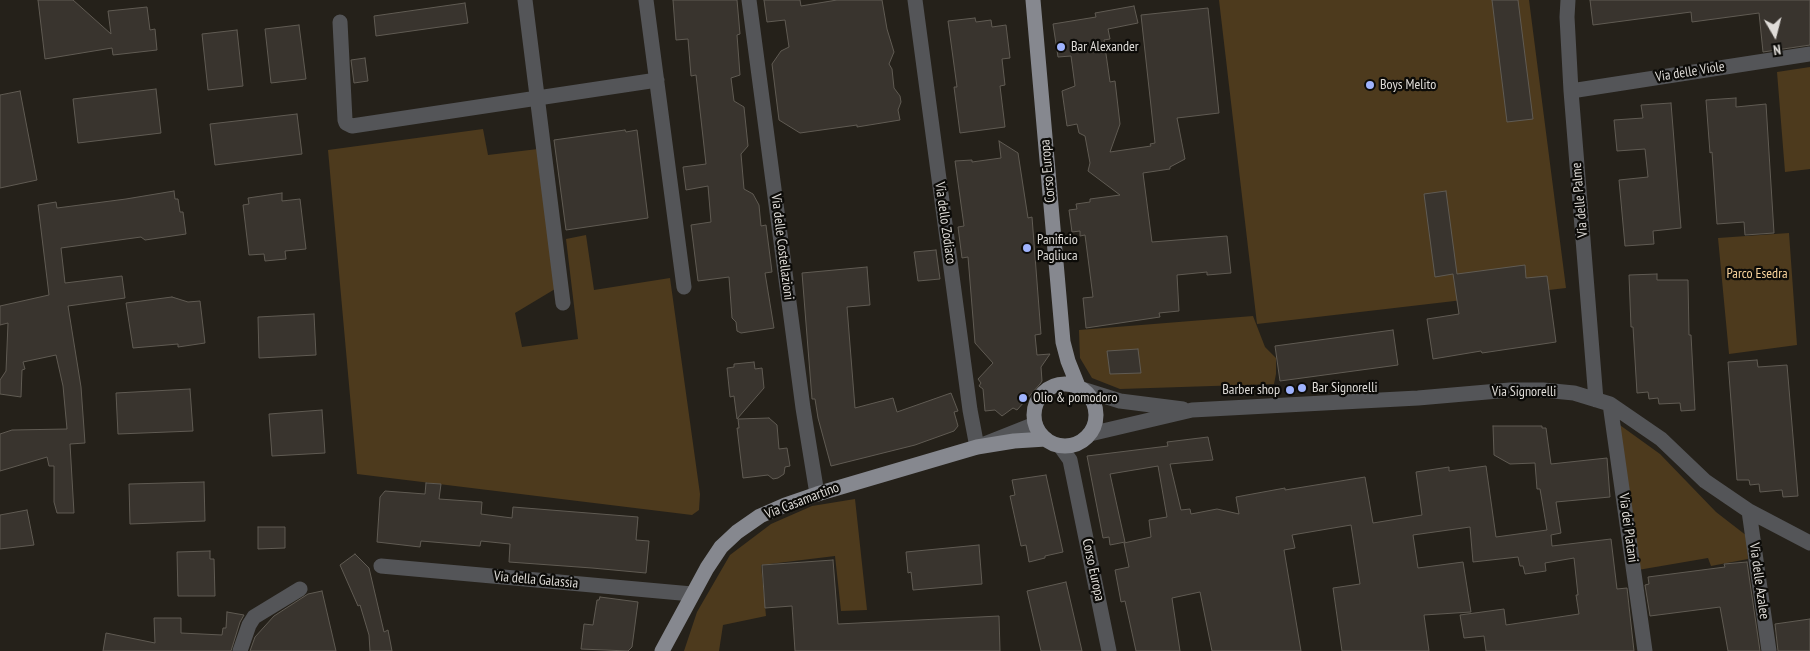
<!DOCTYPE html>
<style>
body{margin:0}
#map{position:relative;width:1810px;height:651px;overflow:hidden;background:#25211a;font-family:"PT Sans Narrow",sans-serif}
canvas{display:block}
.north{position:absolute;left:1750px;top:10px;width:50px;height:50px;-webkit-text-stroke:4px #0c0b08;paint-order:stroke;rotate:172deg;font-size:14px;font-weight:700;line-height:20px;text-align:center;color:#dfdcd8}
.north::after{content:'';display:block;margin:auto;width:18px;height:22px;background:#dfdcd8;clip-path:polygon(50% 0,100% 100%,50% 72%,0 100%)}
</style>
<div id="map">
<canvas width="1810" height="651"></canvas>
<div class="north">N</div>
</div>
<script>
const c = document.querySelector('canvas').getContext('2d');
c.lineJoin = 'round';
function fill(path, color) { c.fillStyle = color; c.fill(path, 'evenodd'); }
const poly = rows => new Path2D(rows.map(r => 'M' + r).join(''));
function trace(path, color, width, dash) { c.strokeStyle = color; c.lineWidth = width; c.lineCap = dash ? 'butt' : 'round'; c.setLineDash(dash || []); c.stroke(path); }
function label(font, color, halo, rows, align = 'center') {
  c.font = font + ' "PT Sans Narrow",sans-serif'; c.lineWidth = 4.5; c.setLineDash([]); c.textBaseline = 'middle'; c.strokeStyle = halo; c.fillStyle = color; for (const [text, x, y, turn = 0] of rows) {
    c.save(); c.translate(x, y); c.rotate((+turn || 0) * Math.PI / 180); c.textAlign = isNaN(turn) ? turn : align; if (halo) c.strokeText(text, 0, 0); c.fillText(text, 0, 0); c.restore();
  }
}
fill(poly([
 [1219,0,1529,0,1566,288,1257,324],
 [1810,67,1810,169,1785,172,1777,72],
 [483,129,488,155,538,149,555,289,515,313,522,347,578,339,566,239,586,235,594,290,670,278,700,494,699,510,692,515,357,474,328,150],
 [1789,233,1797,345,1729,354,1718,238],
 [1253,316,1265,347,1276,358,1276,374,1274,384,1120,389,1092,378,1080,358,1079,330],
 [1617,423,1660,454,1716,512,1747,536,1748,559,1711,566,1708,558,1638,570],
 [855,499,867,610,841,611,835,556,761,565,766,616,723,625,719,651,684,651,697,612,730,555,771,524,812,506]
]), '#4d3a1d');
const building = poly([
 [38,0,73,0,111,34,108,11,147,7,150,30,155,29,157,50,113,55,112,48,45,59,38,0],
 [673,0,737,0,740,34,737,35,740,75,731,78,734,101,744,107,748,146,741,154,744,189,753,194,759,205,761,226,766,225,772,272,765,273,774,328,741,333,737,331,736,322,732,318,729,277,698,281,691,225,711,222,708,186,686,190,683,167,706,164,696,75,691,76,688,39,676,40,673,0],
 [764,0,800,0,801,6,837,0,882,0,887,29,894,52,889,64,892,69,894,88,900,96,901,102,898,110,900,120,857,127,857,125,800,133,779,120,772,64,781,51,789,47,785,20,767,22,764,0],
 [1492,0,1518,0,1533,119,1507,122,1492,0],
 [1590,0,1810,0,1810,45,1763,52,1759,13,1692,22,1691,12,1593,25,1590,0],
 [465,3,468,23,376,36,374,16,465,3],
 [1134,6,1138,23,1108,29,1110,39,1104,40,1110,82,1115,81,1120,124,1110,152,1151,146,1150,144,1155,143,1141,15,1208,8,1219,113,1177,118,1185,159,1170,167,1170,169,1143,173,1152,242,1227,236,1231,273,1207,275,1207,272,1177,275,1179,311,1159,313,1160,317,1086,328,1083,298,1093,297,1085,235,1080,236,1080,231,1072,232,1069,210,1077,209,1076,204,1090,202,1090,199,1120,195,1088,171,1090,163,1085,136,1079,133,1077,124,1067,126,1062,91,1075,86,1071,56,1058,57,1053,24,1096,17,1095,13,1134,6],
 [975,18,976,22,991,20,992,27,1006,25,1010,58,1002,59,1005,85,1000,86,1005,127,960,133,954,87,957,87,948,21,975,18],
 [299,25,306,79,271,83,265,29,299,25],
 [237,30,243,86,208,90,202,34,237,30],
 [365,58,368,81,354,83,351,60,365,58],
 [156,89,161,133,78,143,73,99,156,89],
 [20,91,37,180,0,188,0,95,20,91],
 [1736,98,1736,107,1766,104,1774,233,1745,235,1744,222,1717,224,1712,152,1710,153,1706,100,1736,98],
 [1671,103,1681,228,1653,231,1654,244,1625,246,1619,180,1648,177,1645,149,1617,151,1614,120,1643,118,1641,105,1671,103],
 [297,114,302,154,215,165,210,124,297,114],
 [625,130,626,132,637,130,648,218,566,230,554,140,625,130],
 [999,141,1018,153,1028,218,1032,217,1041,334,1035,335,1037,355,1050,354,1041,367,1042,381,1040,384,1017,410,1013,408,1002,416,995,410,985,411,983,389,979,386,981,383,978,379,993,363,975,343,968,257,962,258,958,227,964,226,955,161,972,160,972,162,1001,158,999,141],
 [174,191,175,199,178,199,180,212,183,212,186,234,145,240,141,237,61,248,65,283,122,276,125,298,68,306,81,387,85,443,70,444,74,513,57,513,54,502,54,466,49,466,47,457,0,471,0,434,12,430,67,429,63,386,56,355,23,362,25,369,22,370,21,397,0,394,0,380,6,371,8,323,0,325,0,306,49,295,38,205,56,202,57,208,126,199,174,191],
 [1446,191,1457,274,1525,265,1526,278,1547,276,1556,342,1482,353,1481,351,1433,359,1427,319,1459,314,1453,274,1435,277,1424,194,1446,191],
 [282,193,282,201,300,199,306,249,285,251,286,259,265,261,264,254,249,255,243,205,249,204,248,198,282,193],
 [936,250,940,279,918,281,914,252,936,250],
 [867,267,870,305,847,307,855,408,893,398,897,412,951,393,958,411,954,412,958,426,954,431,915,445,831,466,818,418,815,399,812,399,802,273,867,267],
 [1657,274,1657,280,1688,280,1689,335,1691,335,1695,410,1681,411,1680,403,1659,404,1658,398,1649,399,1648,392,1637,393,1633,327,1631,327,1629,275,1657,274],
 [172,297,188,302,200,301,205,343,178,347,178,344,133,348,126,303,172,297],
 [314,314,316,355,259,358,258,317,314,314],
 [1393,330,1398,365,1280,381,1275,346,1393,330],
 [1138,349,1141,373,1110,374,1107,351,1138,349],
 [1757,360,1758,367,1787,365,1798,496,1783,497,1782,490,1760,492,1759,484,1750,485,1749,480,1737,480,1728,362,1757,360],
 [754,362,755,369,762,368,764,388,737,419,734,396,730,397,727,368,734,367,734,364,754,362],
 [190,389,193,431,118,434,116,393,190,389],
 [322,410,325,453,272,456,269,414,322,410],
 [769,418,777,425,779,449,787,448,790,466,785,467,784,474,778,478,773,479,768,475,743,478,737,428,739,428,738,419,769,418],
 [1493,426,1542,426,1542,428,1546,428,1551,464,1607,458,1610,497,1556,502,1561,533,1551,535,1552,546,1611,539,1617,589,1627,588,1634,651,1486,651,1484,636,1464,638,1460,615,1504,609,1506,625,1579,614,1576,595,1578,595,1574,558,1545,563,1546,571,1525,574,1523,566,1520,566,1518,557,1473,562,1470,527,1413,535,1418,568,1463,562,1471,612,1424,615,1429,651,1342,651,1333,588,1360,584,1351,525,1292,535,1295,548,1284,550,1301,651,1212,651,1200,592,1172,598,1180,651,1136,651,1125,601,1121,602,1115,570,1129,567,1124,543,1151,537,1149,520,1167,517,1158,466,1110,474,1125,542,1110,545,1109,537,1103,538,1087,456,1168,446,1167,442,1208,437,1213,460,1170,464,1181,510,1190,509,1191,514,1217,509,1239,514,1236,497,1285,488,1285,490,1365,477,1373,523,1422,515,1416,472,1449,467,1449,471,1486,466,1496,537,1547,530,1540,489,1537,489,1535,463,1510,464,1494,455,1493,426],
 [1046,475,1063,552,1045,556,1045,558,1029,562,1026,545,1021,546,1010,496,1015,495,1012,480,1046,475],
 [204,482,205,521,130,524,129,484,204,482],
 [426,483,441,484,439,499,482,502,481,514,512,518,513,507,638,517,636,540,649,541,646,573,592,568,509,562,510,544,481,541,480,546,421,541,420,547,377,542,380,497,385,491,425,494,426,483],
 [27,510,34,545,0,549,0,515,27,510],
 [258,527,285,527,285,548,258,549,258,527],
 [979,545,982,584,913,590,911,572,908,573,906,552,979,545],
 [210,551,210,559,214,559,215,596,178,596,177,552,210,551],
 [355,554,369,568,384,632,388,630,392,651,370,651,369,635,360,605,358,606,340,565,355,554],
 [833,560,838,624,999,616,1000,651,795,651,792,606,765,608,762,565,833,560],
 [1747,562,1760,651,1728,651,1720,607,1650,616,1645,585,1649,584,1648,577,1725,567,1724,564,1747,562],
 [1066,582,1082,651,1041,651,1027,591,1066,582],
 [322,591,336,651,250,651,255,637,274,616,308,594,322,591],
 [600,597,638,602,632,647,628,651,581,649,584,624,593,625,597,600,599,600,600,597],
 [227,612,244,615,240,622,231,651,103,651,106,633,155,643,154,618,181,618,181,633,222,635,223,628,226,628,227,612],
 [1810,619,1810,651,1778,651,1775,624,1810,619]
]);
fill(building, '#39342e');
trace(building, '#605b53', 1);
trace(poly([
 [525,0,563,303],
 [646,0,684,287],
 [749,0,803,408,817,494],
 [915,0,970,410,977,447,1035,424],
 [1568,0,1567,17,1571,91,1596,400],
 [340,22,345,120,346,123,352,126,657,80],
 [1571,91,1810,54],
 [1085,390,1120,401,1183,409],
 [1610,404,1645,651],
 [1090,434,1192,410,1418,398,1510,390,1543,390,1574,393,1610,404,1661,439,1705,481,1749,511,1810,543],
 [1060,446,1070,460,1109,651],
 [1749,511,1769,651],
 [381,566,692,594],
 [240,651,249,625,254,617,300,589]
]), '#545558', 15);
trace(poly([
 [1033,0,1063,342,1068,361,1078,386],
 '1034 415a31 31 0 1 1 62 0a31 31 0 1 1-62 0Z',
 [662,651,707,568,721,547,737,532,760,516,785,505,817,494,977,447,1014,441,1046,439]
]), '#86888f', 15);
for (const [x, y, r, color] of [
 [1061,47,5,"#9fb3fd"],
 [1370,85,5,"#9fb3fd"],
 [1027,248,5,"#9fb3fd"],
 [1302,388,5,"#9fb3fd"],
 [1290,390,5,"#9fb3fd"],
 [1023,398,5,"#9fb3fd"]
]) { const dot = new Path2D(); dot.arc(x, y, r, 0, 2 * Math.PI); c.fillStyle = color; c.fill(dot); trace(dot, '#0c0b08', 2); }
label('14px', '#dfdcd8', '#0c0b08', [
 ["Bar Alexander",1071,47],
 ["Boys Melito",1380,85],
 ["Panificio",1037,240],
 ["Pagliuca",1037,256],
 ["Bar Signorelli",1312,388],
 ["Barber shop",1280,390,"right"],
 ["Olio & pomodoro",1033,398]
], 'left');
label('14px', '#dfdcd8', '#0c0b08', [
 ["Via delle Viole",1690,72,-9],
 ["Corso Europa",1048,171,-95],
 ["Via delle Palme",1580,200,-95],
 ["Via dello Zodiaco",945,223,82],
 ["Via delle Costellazioni",782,247,83],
 ["Via Signorelli",1524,392],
 ["Via Casamartino",802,501,-21],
 ["Via dei Platani",1628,528,82],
 ["Corso Europa",1093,570,78],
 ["Via della Galassia",536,580,5],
 ["Via delle Azalee",1759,581,82]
]);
label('14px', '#fad49c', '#0c0b08', [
 ["Parco Esedra",1757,274]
]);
</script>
